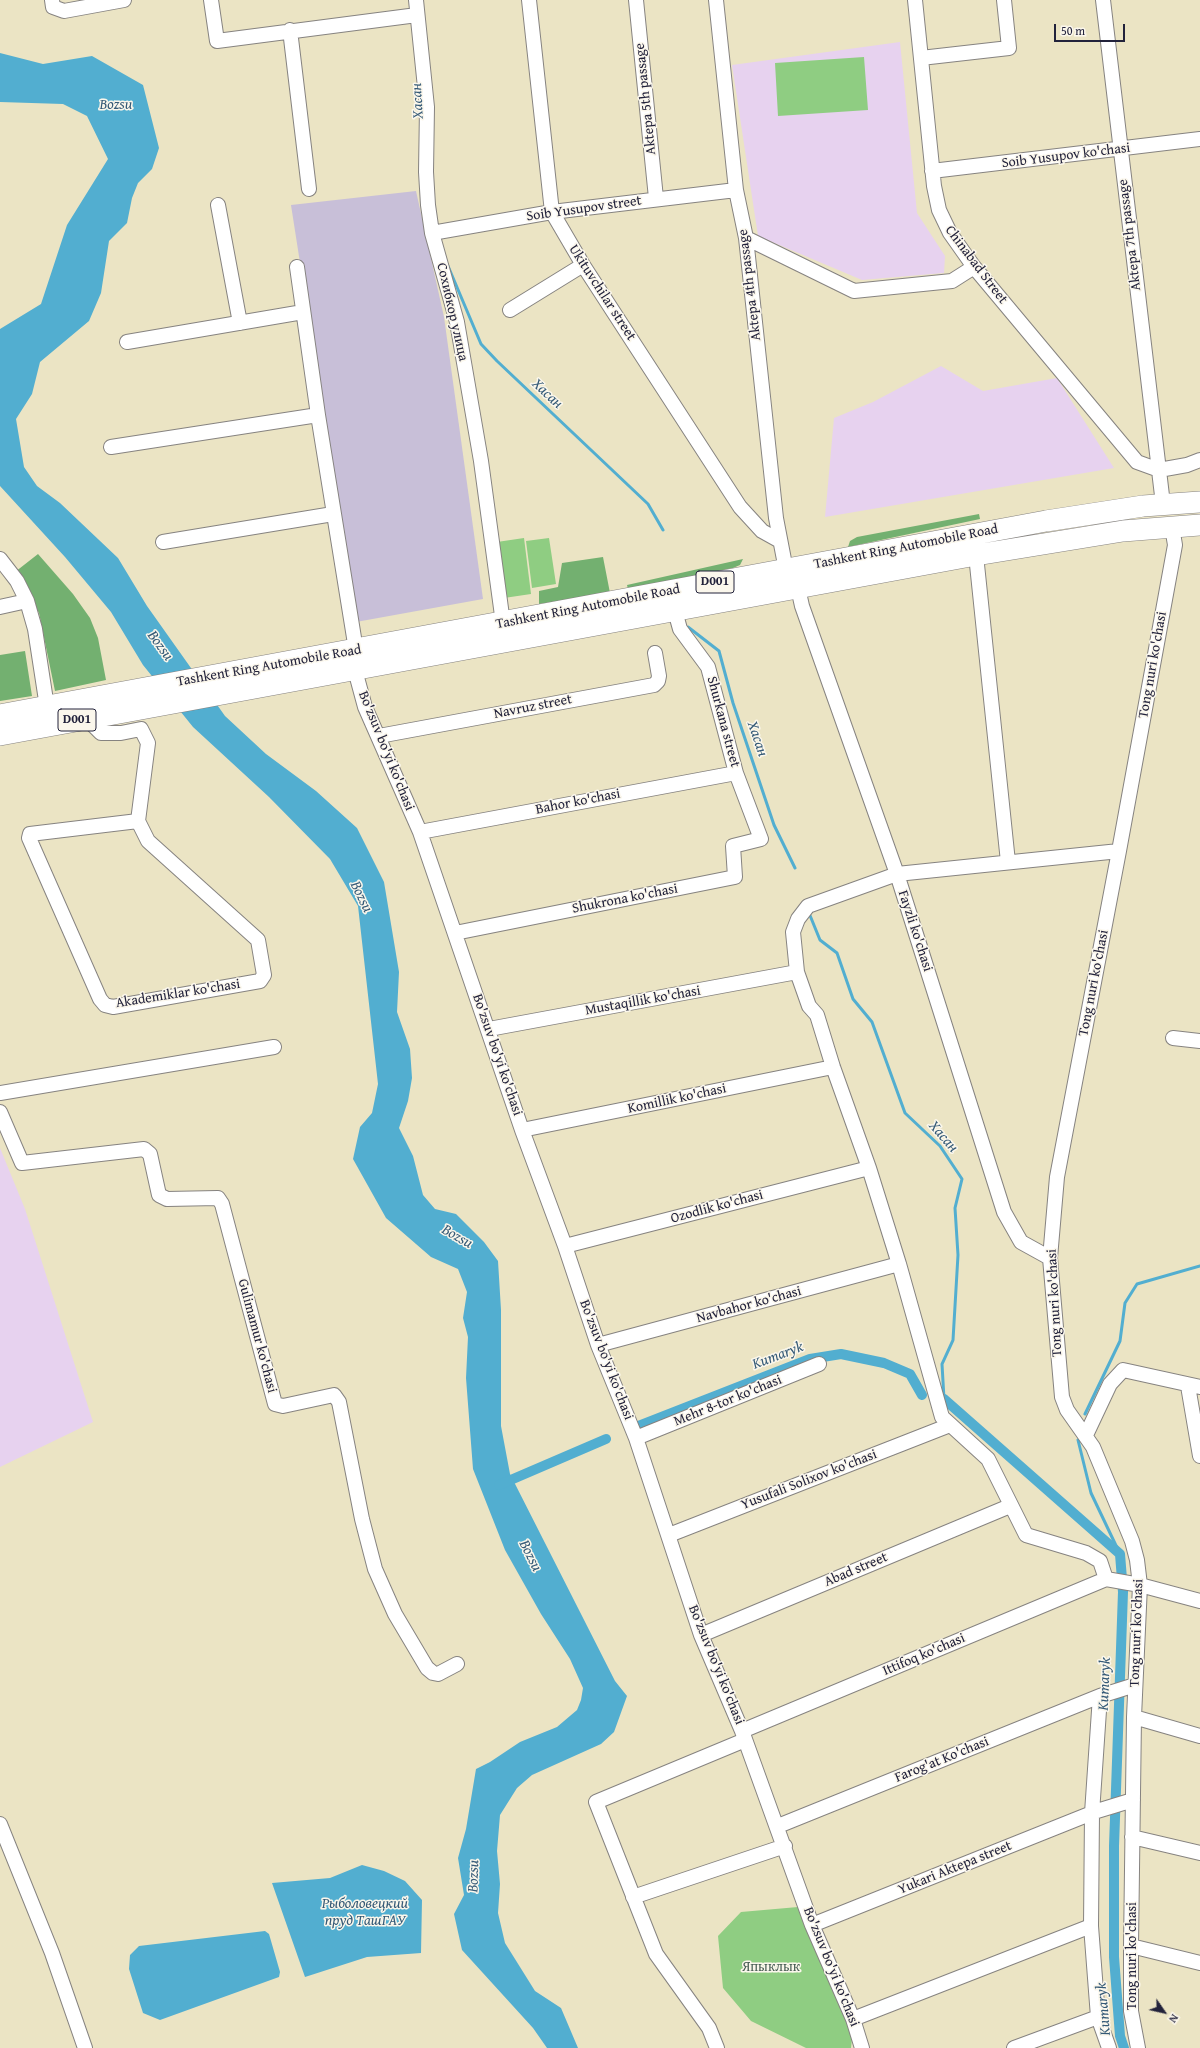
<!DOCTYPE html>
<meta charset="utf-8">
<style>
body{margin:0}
#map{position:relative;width:1200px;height:2048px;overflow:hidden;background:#ebe4c4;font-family:"Gentium Book Plus",serif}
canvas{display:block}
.north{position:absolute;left:1144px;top:1992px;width:40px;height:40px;-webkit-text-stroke:3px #fbf7ec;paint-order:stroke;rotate:124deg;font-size:11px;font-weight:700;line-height:16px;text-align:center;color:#22223b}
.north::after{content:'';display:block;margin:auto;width:14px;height:18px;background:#22223b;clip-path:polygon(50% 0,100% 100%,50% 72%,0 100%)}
.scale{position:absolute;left:1054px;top:24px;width:71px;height:18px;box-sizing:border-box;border:2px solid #22223b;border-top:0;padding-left:5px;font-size:12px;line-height:14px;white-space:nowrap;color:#22223b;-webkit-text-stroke:3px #fbf7ec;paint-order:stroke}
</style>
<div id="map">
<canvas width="1200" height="2048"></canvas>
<div class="north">N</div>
<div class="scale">50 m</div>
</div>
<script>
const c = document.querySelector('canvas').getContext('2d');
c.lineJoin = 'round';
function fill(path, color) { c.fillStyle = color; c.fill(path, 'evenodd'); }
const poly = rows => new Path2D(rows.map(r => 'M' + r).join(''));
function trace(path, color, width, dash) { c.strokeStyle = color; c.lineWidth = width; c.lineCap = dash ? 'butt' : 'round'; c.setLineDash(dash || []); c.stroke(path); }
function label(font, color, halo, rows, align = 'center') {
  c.font = font + ' "Gentium Book Plus",serif'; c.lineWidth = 3; c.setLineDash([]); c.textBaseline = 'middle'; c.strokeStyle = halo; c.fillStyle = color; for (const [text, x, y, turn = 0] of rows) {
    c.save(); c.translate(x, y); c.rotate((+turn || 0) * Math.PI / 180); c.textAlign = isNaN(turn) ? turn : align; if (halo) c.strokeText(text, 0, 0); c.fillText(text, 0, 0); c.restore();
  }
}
fill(poly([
 [900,42,917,213,945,256,944,273,862,280,758,236,732,65],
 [941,366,983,391,1057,378,1114,468,825,517,834,418,873,402],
 [0,1148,25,1209,93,1422,0,1467]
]), '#e7d2ef');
fill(poly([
 [416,191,444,317,483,599,356,622,291,205]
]), '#c8bfd8');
fill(poly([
 [864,57,868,110,778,116,775,63],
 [524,538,531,594,504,598,497,542],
 [549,538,556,584,532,588,526,541],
 [798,1907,853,2030,851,2048,806,2048,751,2021,723,1988,718,1936,741,1912]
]), '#8fcd82');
fill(poly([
 [979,514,980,519,848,547,850,541,857,537],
 [38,554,73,594,90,618,98,638,106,680,55,691,39,613,15,572],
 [603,557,610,593,539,604,539,591,558,587,562,563],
 [743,559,740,565,733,568,628,589,627,585],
 [25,651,32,696,0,701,0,655]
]), '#73b070');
fill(poly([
 [0,53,43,64,92,56,143,85,159,148,152,169,138,183,132,198,127,223,109,241,101,293,89,321,40,362,32,394,16,419,24,467,37,486,60,503,118,558,147,606,225,716,266,754,316,791,357,828,384,882,399,972,397,1012,410,1049,412,1078,408,1101,399,1128,413,1156,423,1195,435,1209,456,1214,484,1242,498,1261,501,1310,501,1426,510,1474,615,1681,627,1696,614,1732,601,1744,532,1775,517,1788,500,1815,497,1851,500,1884,498,1913,505,1943,535,1991,561,2008,578,2048,547,2048,533,2028,462,1950,454,1914,464,1895,458,1858,466,1829,476,1769,490,1762,520,1742,557,1727,577,1710,581,1700,583,1688,570,1659,541,1614,505,1550,473,1469,466,1378,468,1337,463,1318,467,1292,458,1269,431,1257,386,1218,353,1159,360,1127,372,1113,378,1084,358,906,330,859,269,797,193,727,143,665,111,612,65,557,0,486,0,329,41,304,67,225,108,159,87,116,63,104,0,102],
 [362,1865,384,1871,405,1881,422,1900,421,1953,367,1957,305,1977,272,1883,330,1878],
 [265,1931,269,1934,280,1972,279,1977,160,2020,143,2013,129,1969,130,1955,139,1946]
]), '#52aed0');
trace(poly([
 [448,266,481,344,497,361,648,504,663,530],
 [688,627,719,651,733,703,774,825,795,868],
 [809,913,820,940,837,953,853,999,872,1022,905,1113,940,1146,962,1179,955,1208,958,1255,953,1340,942,1364,944,1399],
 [1085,1414,1120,1341,1125,1303,1137,1284,1200,1266],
 [1078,1440,1091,1493,1120,1554]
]), '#52aed0', 3);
trace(poly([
 [944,1399,1120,1554,1123,1592,1114,1846,1114,1957,1120,2036,1124,2048],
 [636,1427,810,1359,841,1354,884,1363,910,1374,922,1395],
 [499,1485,606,1439]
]), '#52aed0', 10);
const minor = poly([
 [52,0,53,7,64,11,124,0],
 [211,0,217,41,417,15],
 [416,0,427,107,426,172,428,205,432,233,457,322,481,461,503,623],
 [529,0,552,212,583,265,740,507,762,531,780,541],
 [636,0,656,198],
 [716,0,736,190,746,238,776,518,786,570],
 [915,0,934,186,939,210,950,233,974,267,1137,462,1159,470,1187,465,1200,460],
 [1103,0,1163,504],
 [290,30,309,189],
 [921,58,1009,48,1004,0],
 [932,171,1200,139],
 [218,205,240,323],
 [432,233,552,212,736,190],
 [746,238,854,291,952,281,974,267],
 [297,267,318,415,356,650],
 [510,310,583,265],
 [127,342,303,312],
 [111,447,318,415],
 [163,542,333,514],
 [976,555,1008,862],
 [0,559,17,581,27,601,35,629,47,707],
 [798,588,802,606,897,874,1004,1212,1021,1242,1050,1258],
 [0,607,27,601],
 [355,670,365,707,420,832,522,1130,565,1246,598,1345,636,1438,701,1635,742,1731,812,1925,853,2019,862,2048],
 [87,719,101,733,121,733,141,729,148,743,138,821,148,841,258,940,264,975,260,981,113,1007,105,1005,100,999,29,838,30,834,138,821],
 [379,736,654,685,658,681,659,676,655,653],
 [420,832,736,773],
 [455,933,735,877,733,846,761,839,736,773,708,667,680,629,675,611],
 [489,1029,797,972],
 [1173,1038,1200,1041],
 [0,1093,274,1047],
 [0,1112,22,1163,144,1149,150,1154,159,1195,167,1199,218,1198,222,1204,275,1404,283,1406,334,1395,339,1402,362,1519,375,1569,395,1614,427,1668,433,1673,438,1674,457,1664],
 [522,1130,833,1067],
 [565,1246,869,1168],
 [598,1345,899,1264],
 [1188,1386,1200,1456],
 [1086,1435,1110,1384,1123,1370,1200,1387],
 [636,1438,819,1364],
 [669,1535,950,1425],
 [1106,1579,1100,1561,1086,1553,1026,1535,988,1459,942,1417,899,1264,869,1168,833,1067,817,1015,809,1006,797,972,793,932,798,919,808,906,897,874,1119,851],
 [701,1635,1010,1506],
 [1100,1696,1092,1813,1091,1926,1098,2017,1109,2048],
 [1134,1717,1200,1736],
 [742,1731,1106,1579,1140,1585,1200,1601],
 [0,1824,52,1953,85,2048],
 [778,1826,1100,1696,1135,1685],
 [1132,1837,1200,1853],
 [633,1897,785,1846],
 [812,1925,1097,1811,1133,1800],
 [1131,1946,1200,1963],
 [853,2019,1091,1926],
 [717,2048,709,2028,656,1954,596,1802,745,1740],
 [1014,2048,1098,2017],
 [1138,2048,1131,2011,1131,1946,1134,1717,1140,1585,1137,1560,1132,1541,1093,1447,1067,1410,1062,1397,1050,1258,1057,1177,1119,851,1175,545,1172,527]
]);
const highway = poly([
 [0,715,1046,521,1143,506,1200,502],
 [0,735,976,555,1123,531,1200,525]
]);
trace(minor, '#868380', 16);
trace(highway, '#868380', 22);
trace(minor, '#fff', 14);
trace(highway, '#fff', 21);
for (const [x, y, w] of [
 [715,582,38],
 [77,720,38]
]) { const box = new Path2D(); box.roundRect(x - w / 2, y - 11, w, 22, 3); c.fillStyle = '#fbf7ec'; c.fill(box); trace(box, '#22223b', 1); }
label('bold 13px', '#22223b', null, [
 ["D001",715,582],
 ["D001",77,720]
]);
label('14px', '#22223b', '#fbf7ec', [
 ["Aktepa 5th passage",646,99,-96],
 ["Soib Yusupov ko'chasi",1066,156,-7],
 ["Soib Yusupov street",584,209,-8],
 ["Aktepa 7th passage",1130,235,-97],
 ["Chinabad Street",976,265,53],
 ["Aktepa 4th passage",750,285,-97],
 ["Ukituvchilar street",602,293,57],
 ["Сохибкор улица",452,312,77],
 ["Tashkent Ring Automobile Road",906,547,-11],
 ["Tashkent Ring Automobile Road",588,607,-11],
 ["Tong nuri ko'chasi",1153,665,-80],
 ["Tashkent Ring Automobile Road",269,666,-10],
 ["Navruz street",533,707,-11],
 ["Shurkana street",723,722,75],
 ["Bo'zsuv bo'yi ko'chasi",386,751,68],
 ["Bahor ko'chasi",578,802,-11],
 ["Shukrona ko'chasi",625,899,-11],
 ["Fayzli ko'chasi",915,931,72],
 ["Tong nuri ko'chasi",1094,983,-79],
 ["Akademiklar ko'chasi",178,994,-9],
 ["Mustaqillik ko'chasi",643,1001,-10],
 ["Bo'zsuv bo'yi ko'chasi",497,1055,71],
 ["Komillik ko'chasi",677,1099,-12],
 ["Ozodlik ko'chasi",717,1207,-15],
 ["Tong nuri ko'chasi",1055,1303,-93],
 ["Navbahor ko'chasi",749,1305,-15],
 ["Gulimamur ko'chasi",257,1336,75],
 ["Bo'zsuv bo'yi ko'chasi",606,1360,69],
 ["Mehr 8-tor ko'chasi",728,1401,-22],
 ["Yusufali Solixov ko'chasi",809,1480,-21],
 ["Abad street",856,1570,-23],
 ["Tong nuri ko'chasi",1137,1633,-88],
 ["Ittifoq ko'chasi",924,1655,-23],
 ["Bo'zsuv bo'yi ko'chasi",716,1665,68],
 ["Farog'at Ko'chasi",942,1760,-22],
 ["Yukari Aktepa street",955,1868,-22],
 ["Tong nuri ko'chasi",1132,1956,-90],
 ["Bo'zsuv bo'yi ko'chasi",831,1967,68]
]);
label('14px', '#485e54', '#fbf7ec', [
 ["Япыклык",771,1967]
]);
label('italic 15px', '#355a77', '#fbf7ec', [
 ["Хасан",418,101,-93],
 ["Bozsu",116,105],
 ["Хасан",547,394,43],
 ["Bozsu",160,646,54],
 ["Хасан",757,739,71],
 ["Bozsu",361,897,64],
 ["Хасан",943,1137,49],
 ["Bozsu",457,1237,30],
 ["Kumaryk",778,1356,-21],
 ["Bozsu",530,1556,63],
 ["Kumaryk",1105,1684,-88],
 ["Bozsu",474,1876,-88],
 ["Рыболовецкий",365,1904],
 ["пруд ТашГАУ",365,1921],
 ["Kumaryk",1104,2009,-95]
]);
</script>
